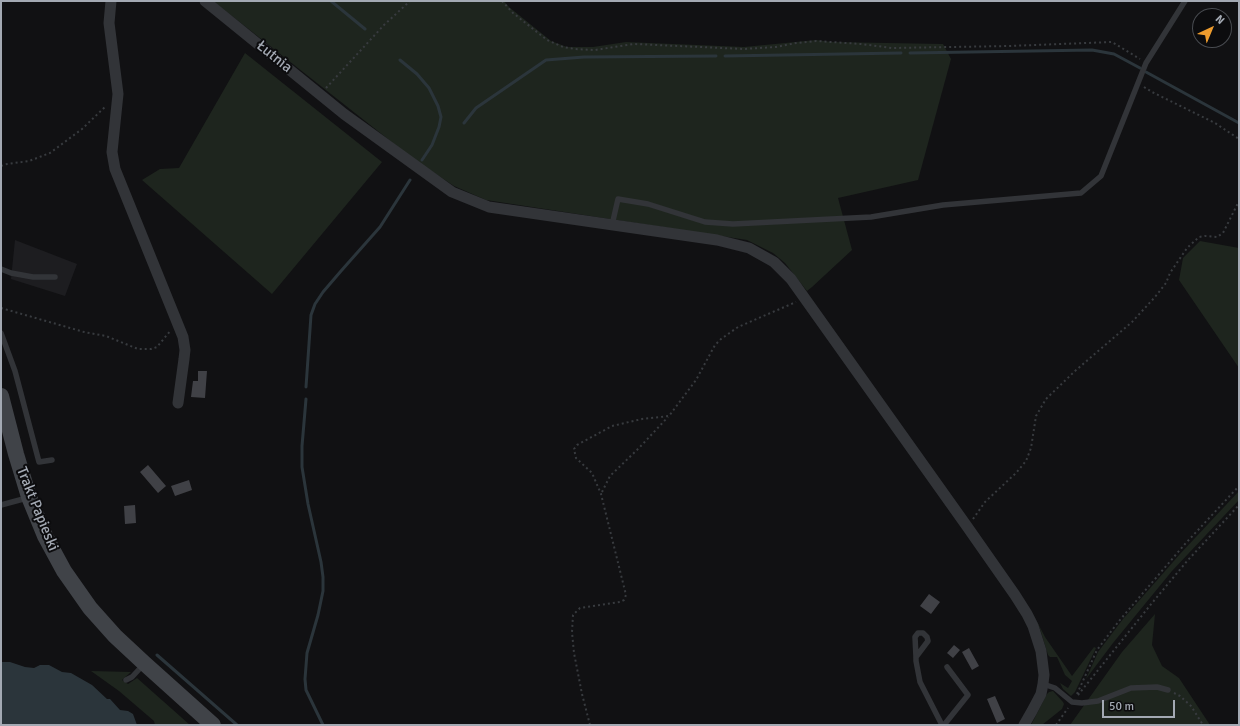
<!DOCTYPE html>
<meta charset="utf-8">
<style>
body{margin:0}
#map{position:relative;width:1240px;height:726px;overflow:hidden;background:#111113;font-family:Signika,sans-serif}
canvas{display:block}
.frame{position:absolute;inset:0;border:2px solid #a3a9b3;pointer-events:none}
.north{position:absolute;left:1192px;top:8px;width:40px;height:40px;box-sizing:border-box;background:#0c0c0e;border:1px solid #484b50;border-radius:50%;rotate:44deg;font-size:11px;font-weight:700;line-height:16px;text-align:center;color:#a3a9b3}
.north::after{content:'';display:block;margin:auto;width:14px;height:18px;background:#ee9c2e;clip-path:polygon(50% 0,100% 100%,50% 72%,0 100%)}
.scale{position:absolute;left:1102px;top:700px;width:73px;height:18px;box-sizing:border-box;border:2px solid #a3a9b3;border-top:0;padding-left:5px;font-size:12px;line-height:14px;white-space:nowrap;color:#a3a9b3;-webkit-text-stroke:3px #0c0c0e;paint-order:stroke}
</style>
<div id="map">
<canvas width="1240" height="726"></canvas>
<div class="frame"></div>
<div class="north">N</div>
<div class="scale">50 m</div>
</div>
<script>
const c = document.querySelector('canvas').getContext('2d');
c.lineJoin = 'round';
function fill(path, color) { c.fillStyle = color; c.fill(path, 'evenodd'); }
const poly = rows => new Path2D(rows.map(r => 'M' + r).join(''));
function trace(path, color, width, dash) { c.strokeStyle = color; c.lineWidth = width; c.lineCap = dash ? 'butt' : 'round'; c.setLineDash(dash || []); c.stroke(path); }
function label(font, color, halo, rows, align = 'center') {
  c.font = font + ' Signika,sans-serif'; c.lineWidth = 4; c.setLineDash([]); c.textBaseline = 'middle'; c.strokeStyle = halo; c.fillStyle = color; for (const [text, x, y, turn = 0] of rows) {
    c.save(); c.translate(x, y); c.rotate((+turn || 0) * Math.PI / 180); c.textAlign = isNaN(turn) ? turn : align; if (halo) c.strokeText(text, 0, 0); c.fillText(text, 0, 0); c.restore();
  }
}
fill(poly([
 [15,240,77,264,65,296,11,279]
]), '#1d1d20');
fill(poly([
 [213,1,504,1,509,7,551,41,567,47,593,47,626,42,744,47,816,40,832,42,943,44,951,59,918,180,838,198,852,250,812,287,807,291,785,263,773,253,747,240,486,200,454,186,412,158],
 [245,53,382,162,272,294,142,180,160,169,179,168],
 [1200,241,1239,248,1239,368,1179,280,1183,258],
 [1239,491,1239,500,1172,571,1113,643,1086,679,1098,652,1123,619,1180,554],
 [1031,610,1045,637,1072,676,1094,647,1096,648,1075,692,1071,696,1063,689,1060,683,1068,688,1072,681,1065,675,1057,657,1050,657,1048,655,1040,629],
 [1155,614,1152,645,1162,666,1179,678,1210,725,1070,725,1122,652],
 [91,671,131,672,122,680,128,684,137,678,190,725,155,725,154,721,119,691],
 [1053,691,1063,702,1064,704,1062,709,1042,725,1031,725,1047,694,1049,692]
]), '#1e251e');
fill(poly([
 [1,662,10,662,25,667,34,668,40,665,49,665,62,672,71,673,92,685,107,699,110,699,120,710,128,711,133,714,137,725,1,725]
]), '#2b353b');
trace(poly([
 [331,1,365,29],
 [910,53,1092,50,1114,54,1140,68],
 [725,56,901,53],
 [400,60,417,74,429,88,438,106,441,117,439,127,432,145,422,160],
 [1146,72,1239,123],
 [464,123,476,108,546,60,584,57,716,56],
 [306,387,311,315,315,304,323,292,341,271,380,227,410,180],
 [306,399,302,446,302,467,308,504,321,562,323,577,323,591,318,615,307,653,305,679,306,690,323,725],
 [157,655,237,725]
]), '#2b353b', 3);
fill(poly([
 [198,371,207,371,205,398,191,397,193,381,198,381],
 [148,465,166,486,158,493,140,472],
 [189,480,192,490,175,496,171,486],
 [135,505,136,523,125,524,124,506],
 [929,594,940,602,931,614,920,606],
 [954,645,960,650,953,658,947,653],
 [969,648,979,666,972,670,962,652],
 [995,696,1005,719,997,723,987,699]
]), '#404146');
trace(poly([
 [502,1,513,13,547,40,563,47,575,49,595,50,634,44,744,49,776,47,796,43,816,41,861,44,892,48,1009,46,1112,42,1140,59],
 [1144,87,1152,92,1215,123,1239,139],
 [326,88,384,25,410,1],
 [1,166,7,164,29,161,50,153,82,129,106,106],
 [1,308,84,332,106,336,138,349,151,349,157,347,171,330],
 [602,492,610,476,639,448,668,417],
 [973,519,985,502,1016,473,1026,461,1031,448,1036,416,1046,399,1075,371,1132,322,1155,297,1166,283,1170,273,1187,248,1199,237,1205,236,1217,237,1223,233,1239,201],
 [1174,693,1180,696,1191,706,1203,725],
 [1077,694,1097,650,1119,621,1185,544,1239,486],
 [1078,695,1152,603,1188,560,1239,505],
 [590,725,582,694,574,653,572,632,573,615,580,608,620,602,624,600,626,595,601,494,592,473,576,458,574,449,577,445,612,426,642,419,669,416,696,380,715,345,721,339,738,327,796,302],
 [1056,725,1068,708]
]), '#383b3f', 2, [2, 3]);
trace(poly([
 [612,225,618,199,648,204,705,222,733,224,871,217,943,205,1081,193,1101,176,1146,63,1185,1],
 [1,269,11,273,33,277,55,277],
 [1,333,15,371,39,462,52,460],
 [1,505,27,498],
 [916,657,928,641,927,637,923,633,918,633,915,637,916,657,916,661,920,682,942,725],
 [126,680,132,677,144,664],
 [1043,684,1055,688,1072,702,1082,703,1098,701,1131,688,1157,687,1168,690],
 [944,725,968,695,947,667]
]), '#323438', 5.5);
trace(poly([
 [111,1,109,23,118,94,112,152,115,169,183,337,185,350,184,359,178,403],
 [205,1,344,114,452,192,489,207,717,240,749,248,774,262,791,279,966,525,1015,595,1027,614,1033,626,1041,651,1044,675,1043,684,1041,694,1032,711,1024,725]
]), '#323438', 11);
trace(poly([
 [1,396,16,454,29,497,45,536,64,571,90,608,115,636,144,663,213,725]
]), '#404348', 16);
label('15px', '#a3a9b3', '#0c0c0e', [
 ["Łutnia",274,57,39],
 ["Trakt Papieski",37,509,68]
]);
</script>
